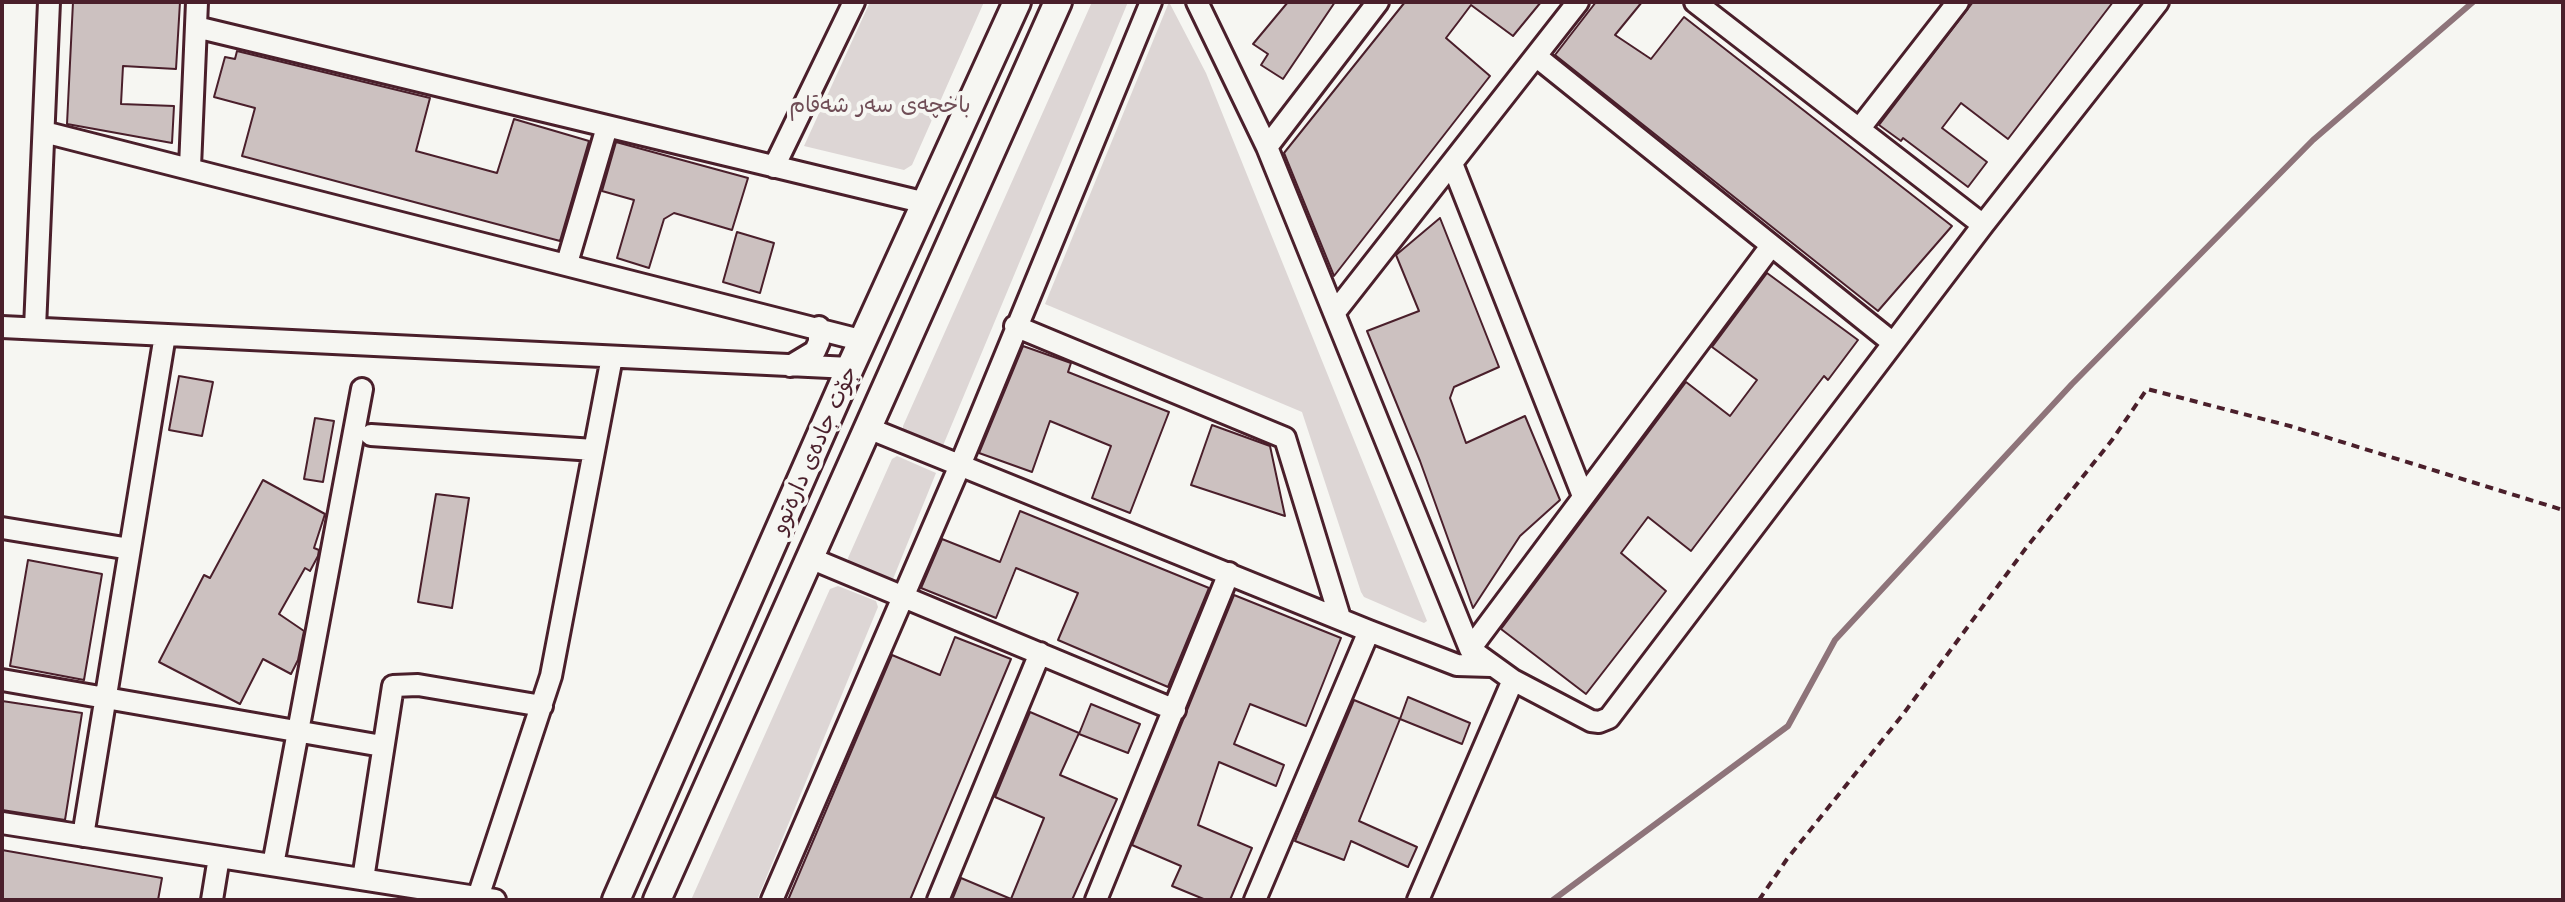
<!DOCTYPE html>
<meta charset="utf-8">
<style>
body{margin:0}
#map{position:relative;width:2565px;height:902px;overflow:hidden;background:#f6f6f2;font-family:"Playpen Sans",sans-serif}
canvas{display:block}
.frame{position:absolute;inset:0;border:4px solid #4a1f2b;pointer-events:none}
</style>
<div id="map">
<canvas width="2565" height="902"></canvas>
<div class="frame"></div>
</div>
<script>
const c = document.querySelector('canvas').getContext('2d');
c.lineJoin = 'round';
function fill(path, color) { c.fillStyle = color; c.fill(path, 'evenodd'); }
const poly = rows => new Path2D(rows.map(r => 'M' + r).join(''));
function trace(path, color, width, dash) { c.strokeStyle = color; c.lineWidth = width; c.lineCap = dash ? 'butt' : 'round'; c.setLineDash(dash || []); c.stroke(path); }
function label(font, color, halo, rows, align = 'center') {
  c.font = font + ' "Playpen Sans","Playpen Sans Arabic",sans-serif'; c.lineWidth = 8; c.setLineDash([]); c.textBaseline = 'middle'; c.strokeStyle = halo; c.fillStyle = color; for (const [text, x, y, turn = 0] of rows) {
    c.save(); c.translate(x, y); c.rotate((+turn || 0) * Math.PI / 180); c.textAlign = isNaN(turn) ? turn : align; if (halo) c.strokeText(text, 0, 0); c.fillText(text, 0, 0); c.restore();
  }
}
fill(poly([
 [870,2,984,2,912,165,904,170,804,146],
 [1092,2,1128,2,942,448,903,432,903,426],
 [1169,2,1206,73,1427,621,1424,623,1364,597,1361,592,1302,412,1045,304],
 [897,456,936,473,893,579,889,581,849,563,848,558,892,459],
 [838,586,876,601,878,607,757,900,691,900,830,589]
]), '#ddd6d5');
trace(poly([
 [1553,900,1788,726,1835,640,2072,384,2313,140,2473,2]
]), '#8e747a', 6);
const building = poly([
 [73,2,180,2,176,69,123,66,121,104,174,106,172,143,67,124,73,2],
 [1288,2,1335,2,1283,79,1261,65,1268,54,1253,44,1288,2],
 [1405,2,1541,2,1513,36,1471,5,1459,21,1446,38,1490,76,1334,276,1284,153,1405,2],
 [1596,2,1642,2,1615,35,1651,59,1684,17,1952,226,1878,311,1555,55,1596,2],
 [1973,2,2113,2,2008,139,1961,103,1942,128,1987,162,1968,187,1903,138,1901,141,1879,125,1973,2],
 [237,51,430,98,416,151,497,173,514,119,589,141,560,241,242,156,255,108,214,97,225,57,235,59,237,51],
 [616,142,748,178,732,230,674,213,664,219,649,268,617,258,634,200,602,191,616,142],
 [1440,218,1499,367,1454,387,1450,398,1466,443,1525,416,1560,500,1520,536,1473,608,1420,461,1367,331,1419,311,1396,255,1440,218],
 [737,232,774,243,760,293,723,282,737,232],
 [1767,273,1858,340,1828,380,1824,376,1691,551,1648,517,1621,553,1666,591,1586,694,1501,629,1686,382,1730,416,1757,380,1712,347,1767,273],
 [1023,346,1071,363,1068,372,1169,412,1130,513,1092,498,1111,446,1050,421,1032,472,979,453,1023,346],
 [179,376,213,382,202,436,169,430,179,376],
 [315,418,334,421,323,482,304,479,315,418],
 [1212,425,1270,446,1285,516,1191,485,1212,425],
 [263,480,325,514,314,548,319,550,318,556,310,571,305,568,279,614,304,631,298,660,291,674,263,659,240,704,159,662,204,575,210,578,263,480],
 [436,494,469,498,452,608,418,602,436,494],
 [1020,511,1209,588,1168,687,1058,640,1078,593,1016,568,996,618,921,588,942,539,1000,562,1020,511],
 [28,560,102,574,84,680,10,666,28,560],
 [1234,595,1341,638,1306,726,1250,704,1234,744,1284,765,1276,786,1219,762,1198,825,1252,848,1230,900,1206,900,1172,886,1181,866,1132,845,1234,595],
 [955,637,1011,659,910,900,788,900,892,655,940,675,955,637],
 [1408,697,1470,723,1462,744,1400,719,1408,697],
 [1354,700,1400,719,1359,821,1417,847,1408,867,1351,841,1344,860,1295,841,1354,700],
 [2,701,82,713,65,820,2,810,2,701],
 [1091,704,1140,724,1128,753,1079,734,1091,704],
 [1030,712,1079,733,1060,775,1117,799,1072,900,952,900,961,878,1011,899,1044,818,995,797,1030,712],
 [2,850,162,878,158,900,2,900,2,850]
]);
fill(building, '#ccc1c0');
trace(building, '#4a1f2b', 2);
const minor = poly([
 [1197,2,1267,147,1470,649,1513,680,1591,721,1599,722,1609,718,1983,225,2158,2],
 [1695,2,1983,225],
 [196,27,926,203],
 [1537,57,1893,343],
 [1860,128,1958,2],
 [44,132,864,341],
 [1267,147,1378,2],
 [1453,166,1583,496],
 [190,167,197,2],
 [774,167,854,2],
 [567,263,607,127],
 [1335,312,1578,2],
 [1015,326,1285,438,1340,618],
 [2,327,850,368],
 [35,328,49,2],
 [790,366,815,351,819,342,819,327],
 [868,428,1369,631,1457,665,1491,666],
 [371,435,594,450],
 [2,528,130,549],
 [810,558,1175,710],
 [1470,649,1771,246],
 [2,680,382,746],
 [2,823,495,900],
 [83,836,165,335],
 [273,865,362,389],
 [363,879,393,686,418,685,542,706],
 [478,897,551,676,612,357],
 [212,900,219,857],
 [772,900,961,463,1151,2],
 [938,900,1040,653],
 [1096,900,1229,573],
 [1255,900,1369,631],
 [1418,900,1513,680]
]);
const major = poly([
 [616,900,850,368,1017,2],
 [657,900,1058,2]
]);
trace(minor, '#4a1f2b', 26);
trace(major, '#4a1f2b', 32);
trace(poly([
 [1759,900,1787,859,1904,713,2026,548,2112,440,2147,389,2290,426,2563,510]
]), '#4a1f2b', 4, [8, 6]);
trace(minor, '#f6f6f2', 20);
trace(major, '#f6f6f2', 26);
label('22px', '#6f4d56', '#f6f6f2', [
 ["باخچەی سەر شەقام",880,106]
]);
label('22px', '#4a1f2b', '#f6f6f2', [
 ["جۆت جادەی دارەتوو",815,450,-66]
]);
</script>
